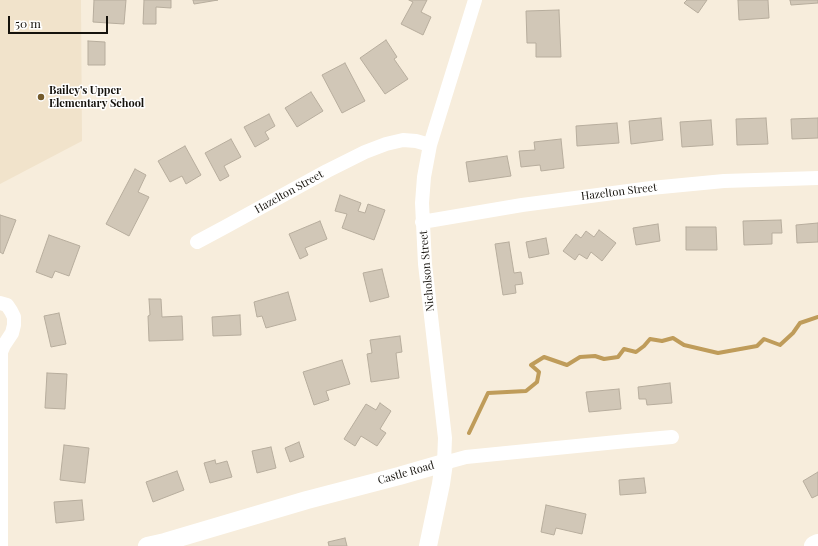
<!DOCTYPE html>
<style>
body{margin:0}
#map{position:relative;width:818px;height:546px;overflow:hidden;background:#f7eddc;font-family:"Playfair Display",serif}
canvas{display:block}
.scale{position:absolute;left:8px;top:16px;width:100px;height:18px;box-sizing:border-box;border:2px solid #15120c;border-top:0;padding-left:5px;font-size:12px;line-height:14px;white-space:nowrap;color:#15120c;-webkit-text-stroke:3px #fff;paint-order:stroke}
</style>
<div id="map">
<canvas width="818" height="546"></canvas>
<div class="scale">50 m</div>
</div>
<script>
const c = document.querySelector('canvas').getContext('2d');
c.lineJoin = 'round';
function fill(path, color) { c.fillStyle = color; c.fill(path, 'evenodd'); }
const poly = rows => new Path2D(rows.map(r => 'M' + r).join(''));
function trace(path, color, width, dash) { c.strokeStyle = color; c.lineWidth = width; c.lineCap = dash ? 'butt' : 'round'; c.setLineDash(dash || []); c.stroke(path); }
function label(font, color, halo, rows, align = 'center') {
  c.font = font + ' "Playfair Display",serif'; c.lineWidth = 3; c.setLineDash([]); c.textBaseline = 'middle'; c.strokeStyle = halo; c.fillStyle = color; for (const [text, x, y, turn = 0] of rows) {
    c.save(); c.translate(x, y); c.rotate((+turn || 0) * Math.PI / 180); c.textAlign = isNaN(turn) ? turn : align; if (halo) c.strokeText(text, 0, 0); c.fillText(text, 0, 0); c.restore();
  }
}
fill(poly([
 [0,0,81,0,82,141,0,184]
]), '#f1e3cb');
trace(poly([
 [469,433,488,393,526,391,537,382,539,372,531,365,544,357,567,365,580,357,595,356,604,359,618,357,624,349,636,352,644,346,650,339,662,341,673,338,684,345,718,353,757,346,764,339,780,345,793,333,800,323,818,317]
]), '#bf9c5a', 4);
const building = poly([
 [94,0,126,0,124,24,93,22,94,0],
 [144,0,171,0,171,8,156,7,156,24,143,24,144,0],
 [193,0,218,0,194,4,193,0],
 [409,0,427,0,421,12,431,17,423,35,401,24,413,2,409,0],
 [687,0,707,0,698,13,684,3,687,0],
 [738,0,768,0,769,18,739,20,738,0],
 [790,0,818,0,818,3,791,5,790,0],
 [559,10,561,57,536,57,536,43,527,43,526,11,559,10],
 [386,40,397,57,394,59,408,79,385,94,360,58,386,40],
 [88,41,105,42,105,65,88,65,88,41],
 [345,63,365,101,342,113,322,75,345,63],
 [311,92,323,111,297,127,285,108,311,92],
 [269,114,275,126,265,132,269,139,255,147,244,127,269,114],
 [661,118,663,140,631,144,629,121,661,118],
 [766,118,768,144,737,145,736,119,766,118],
 [818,118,818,138,792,139,791,119,818,118],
 [711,120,713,145,682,147,680,122,711,120],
 [617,123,619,143,577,146,576,126,617,123],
 [231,139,241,157,224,166,229,176,220,181,205,153,231,139],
 [561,139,564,168,541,171,540,165,521,167,519,151,535,150,534,142,561,139],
 [185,146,201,175,186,184,182,176,170,182,158,161,185,146],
 [507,156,511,176,469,182,466,162,507,156],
 [135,169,146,175,138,192,149,197,129,236,106,224,135,169],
 [340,195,361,203,358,211,365,213,368,204,385,210,374,240,342,228,347,214,335,211,340,195],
 [0,215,16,220,3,254,0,252,0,215],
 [781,220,782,233,772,233,772,244,744,245,743,221,781,220],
 [320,221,327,239,305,248,308,255,300,259,289,234,320,221],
 [818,223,818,242,797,243,796,225,818,223],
 [658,224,660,241,636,245,633,228,658,224],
 [686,227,716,227,717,250,686,250,686,227],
 [599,230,616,243,602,261,591,252,587,259,579,254,575,260,563,251,576,234,581,238,586,231,594,237,599,230],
 [49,235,80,246,69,276,55,271,52,278,36,272,49,235],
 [546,238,549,254,529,258,526,242,546,238],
 [509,242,514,273,521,272,523,284,515,285,516,293,503,295,495,244,509,242],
 [382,269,389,297,370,302,363,273,382,269],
 [288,292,296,320,266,328,262,316,257,317,254,302,288,292],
 [149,299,161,299,162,317,182,316,183,340,149,341,148,316,150,315,149,299],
 [59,313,66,344,51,347,44,316,59,313],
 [240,315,241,335,213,336,212,317,240,315],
 [400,336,402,352,396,353,399,378,371,382,367,354,372,353,370,340,400,336],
 [342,360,350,384,326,391,329,400,314,405,303,372,342,360],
 [47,373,67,374,65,409,45,408,47,373],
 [670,383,672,403,647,405,646,399,639,399,638,387,670,383],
 [619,389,621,409,589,412,586,392,619,389],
 [380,403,391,411,380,429,386,433,377,446,361,436,355,446,344,439,366,404,376,410,380,403],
 [299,442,304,457,290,462,285,448,299,442],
 [64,445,89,448,85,483,60,480,64,445],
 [271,447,276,468,257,473,252,451,271,447],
 [215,460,216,464,227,461,232,477,210,483,204,463,215,460],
 [177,471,184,490,153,502,146,482,177,471],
 [818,472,818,495,812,498,803,481,818,472],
 [644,478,646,493,620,495,619,480,644,478],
 [82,500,84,520,56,523,54,502,82,500],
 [546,505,586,514,582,534,556,528,554,535,541,532,546,505],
 [345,538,347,546,329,546,328,542,345,538]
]);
fill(building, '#d1c7b7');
trace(building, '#b7ad9d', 1);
trace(poly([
 [475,0,430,145,424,177,422,203,425,264,445,438,444,463,466,457,627,441,672,437],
 [422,222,522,205,651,188,724,181,818,178],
 [197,242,225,227,327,171,365,152,386,144,403,140,416,141,430,145],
 [0,303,7,305,11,311,14,317,14,325,12,333,4,345,1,352,0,350],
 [1,546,1,352]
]), '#fff', 14);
trace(poly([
 [147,546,165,542,307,500,399,476,444,463,441,484,428,546]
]), '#fff', 18);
trace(poly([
 [814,546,818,544]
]), '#fff', 20);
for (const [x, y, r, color] of [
 [41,97,4,"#745b2c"]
]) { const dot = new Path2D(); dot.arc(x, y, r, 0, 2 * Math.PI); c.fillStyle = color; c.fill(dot); trace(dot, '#fff', 1.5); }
label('bold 11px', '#15120c', '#fff', [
 ["Bailey's Upper",49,91],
 ["Elementary School",49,104]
], 'left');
label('11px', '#15120c', '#fff', [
 ["Hazelton Street",289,192,-29],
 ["Hazelton Street",619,192,-7],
 ["Nicholson Street",427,271,-95],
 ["Castle Road",406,473,-16]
]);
</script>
